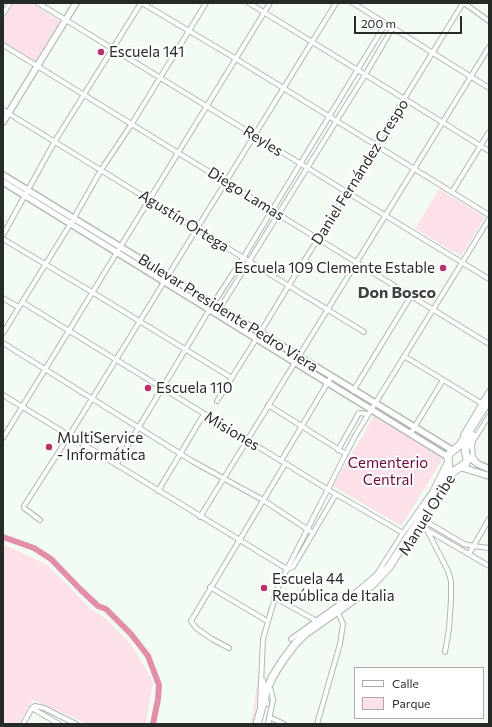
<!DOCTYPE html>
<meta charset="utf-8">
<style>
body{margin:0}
#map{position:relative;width:492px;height:727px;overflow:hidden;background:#f2fcf2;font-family:Commissioner,sans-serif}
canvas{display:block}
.frame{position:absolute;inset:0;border:4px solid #272b27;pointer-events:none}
.legend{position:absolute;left:354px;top:667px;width:130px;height:52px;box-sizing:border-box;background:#fff;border:1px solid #a9aaa9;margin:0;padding:5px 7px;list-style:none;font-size:12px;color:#272b27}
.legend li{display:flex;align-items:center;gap:8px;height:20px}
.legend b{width:20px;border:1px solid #a9aaa9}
.scale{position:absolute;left:354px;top:16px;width:108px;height:18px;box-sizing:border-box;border:2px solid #272b27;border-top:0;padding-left:5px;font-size:12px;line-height:14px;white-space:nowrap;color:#272b27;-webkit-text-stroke:3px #fff;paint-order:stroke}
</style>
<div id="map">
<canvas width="492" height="727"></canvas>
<div class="frame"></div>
<ul class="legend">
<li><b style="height:5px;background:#fff"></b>Calle</li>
<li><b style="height:11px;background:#fde1e9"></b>Parque</li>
</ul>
<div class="scale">200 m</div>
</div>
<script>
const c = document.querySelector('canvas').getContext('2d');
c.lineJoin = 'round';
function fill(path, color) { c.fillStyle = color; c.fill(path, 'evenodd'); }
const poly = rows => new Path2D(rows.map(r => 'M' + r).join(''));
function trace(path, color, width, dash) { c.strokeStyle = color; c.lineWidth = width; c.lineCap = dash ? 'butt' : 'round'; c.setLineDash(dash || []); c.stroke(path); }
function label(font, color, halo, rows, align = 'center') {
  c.font = font + ' Commissioner,sans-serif'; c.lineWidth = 4; c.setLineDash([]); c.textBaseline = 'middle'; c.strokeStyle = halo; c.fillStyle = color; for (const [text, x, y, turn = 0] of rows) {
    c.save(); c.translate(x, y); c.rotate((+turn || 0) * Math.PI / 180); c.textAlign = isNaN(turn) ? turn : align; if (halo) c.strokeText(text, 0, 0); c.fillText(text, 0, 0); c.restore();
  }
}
fill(poly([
 [14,3,31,3,60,21,35,62,3,42,3,20],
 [439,189,485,217,461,256,415,229],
 [374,416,443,459,401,526,333,486],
 [429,526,468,548,468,550,466,550,429,528],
 [3,544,48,565,91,609,105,618,131,644,153,681,146,724,88,724,33,700,18,724,3,724],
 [259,671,259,682,255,722,255,724,251,724]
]), '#fde1e9');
trace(poly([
 [3,537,34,548,51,559,81,590,98,606,106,609,131,634,148,656,159,685,158,699,153,724]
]), '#e38fab', 6);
const minor = poly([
 [38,3,489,279],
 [142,3,233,57,489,215],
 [249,3,489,151],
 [353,3,489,88],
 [464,3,489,21],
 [3,14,10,3],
 [3,45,489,344],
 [3,110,364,332],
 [452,192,489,132],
 [3,235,55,141,141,3],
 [3,239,92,292,232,378],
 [3,298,18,307],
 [22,302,327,489,403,533],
 [211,310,214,311,220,308,365,75,393,27],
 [3,333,71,223,101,170,131,125,206,3],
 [3,343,192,461,263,500,313,533],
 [404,356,481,403],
 [353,391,411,296],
 [3,395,287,569,293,567,336,494],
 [217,401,260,333,289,285,318,239,463,3],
 [268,405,346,454],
 [411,433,443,380],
 [463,435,489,391],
 [3,438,270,3],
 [338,450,359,413,368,414],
 [281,461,331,377],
 [476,461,473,457,472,446,473,441,489,416],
 [116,465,211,307,243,258,386,23],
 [158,491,204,414],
 [200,517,489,47],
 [420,518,464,544,473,546,489,548],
 [40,520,24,508,24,506,69,436,336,3],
 [417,524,489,566],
 [426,528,448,571,451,581,451,600,449,629,445,652],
 [469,554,489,519],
 [210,587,267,621],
 [274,597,315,620],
 [291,639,356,592,377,574,403,533,432,492,447,462],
 [229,648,212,639,196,628,191,621,285,464],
 [263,680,267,704],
 [260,705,263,639,278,587,355,436,489,219],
 [32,708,35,706,44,708,76,724],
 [32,708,59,724],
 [269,717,284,724],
 [23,724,32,708],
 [268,724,273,700,271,690],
 [317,724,340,644,343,624,339,615]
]);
const tertiary = poly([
 [3,122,76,3],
 [3,175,452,450],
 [3,182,448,457],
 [467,456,478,464,489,469],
 [460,467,489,476]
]);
const trunk = poly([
 [444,487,453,472,466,463,467,459,465,450,472,435],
 [257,724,267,689,273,676,283,660,295,644,305,634,358,597,374,583,389,567,440,487,449,469,448,457,450,453,460,445,489,400]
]);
trace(minor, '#afb9b0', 6);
trace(tertiary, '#afb9b0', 8);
trace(trunk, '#afb9b0', 9);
trace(minor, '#fff', 4);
trace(tertiary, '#fff', 5.5);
trace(trunk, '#fff', 7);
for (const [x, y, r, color] of [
 [101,52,4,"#ba306c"],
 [443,268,4,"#ba306c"],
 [148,388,4,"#ba306c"],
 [49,447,4,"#ba306c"],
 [264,588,4,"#ba306c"]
]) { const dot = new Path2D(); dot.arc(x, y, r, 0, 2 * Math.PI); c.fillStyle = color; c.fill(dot); trace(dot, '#fff', 1.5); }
label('15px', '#272b27', '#fff', [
 ["Escuela 141",109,52],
 ["Escuela 109 Clemente Estable",435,268,"right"],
 ["Escuela 110",156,388],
 ["MultiService",57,438],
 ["- Informática",57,455],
 ["Escuela 44",272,579],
 ["República de Italia",272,596]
], 'left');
label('15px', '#272b27', '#fff', [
 ["Reyles",263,141,32],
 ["Daniel Fernández Crespo",360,172,-58],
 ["Diego Lamas",246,194,32],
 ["Agustín Ortega",184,221,32],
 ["Bulevar Presidente Pedro Viera",228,313,32],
 ["Misiones",232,431,31],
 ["Manuel Oribe",427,515,-58]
]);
label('15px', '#6c0539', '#fff', [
 ["Cementerio",388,463],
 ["Central",388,480]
]);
label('bold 16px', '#3c453d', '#fff', [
 ["Don Bosco",397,293]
]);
</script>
